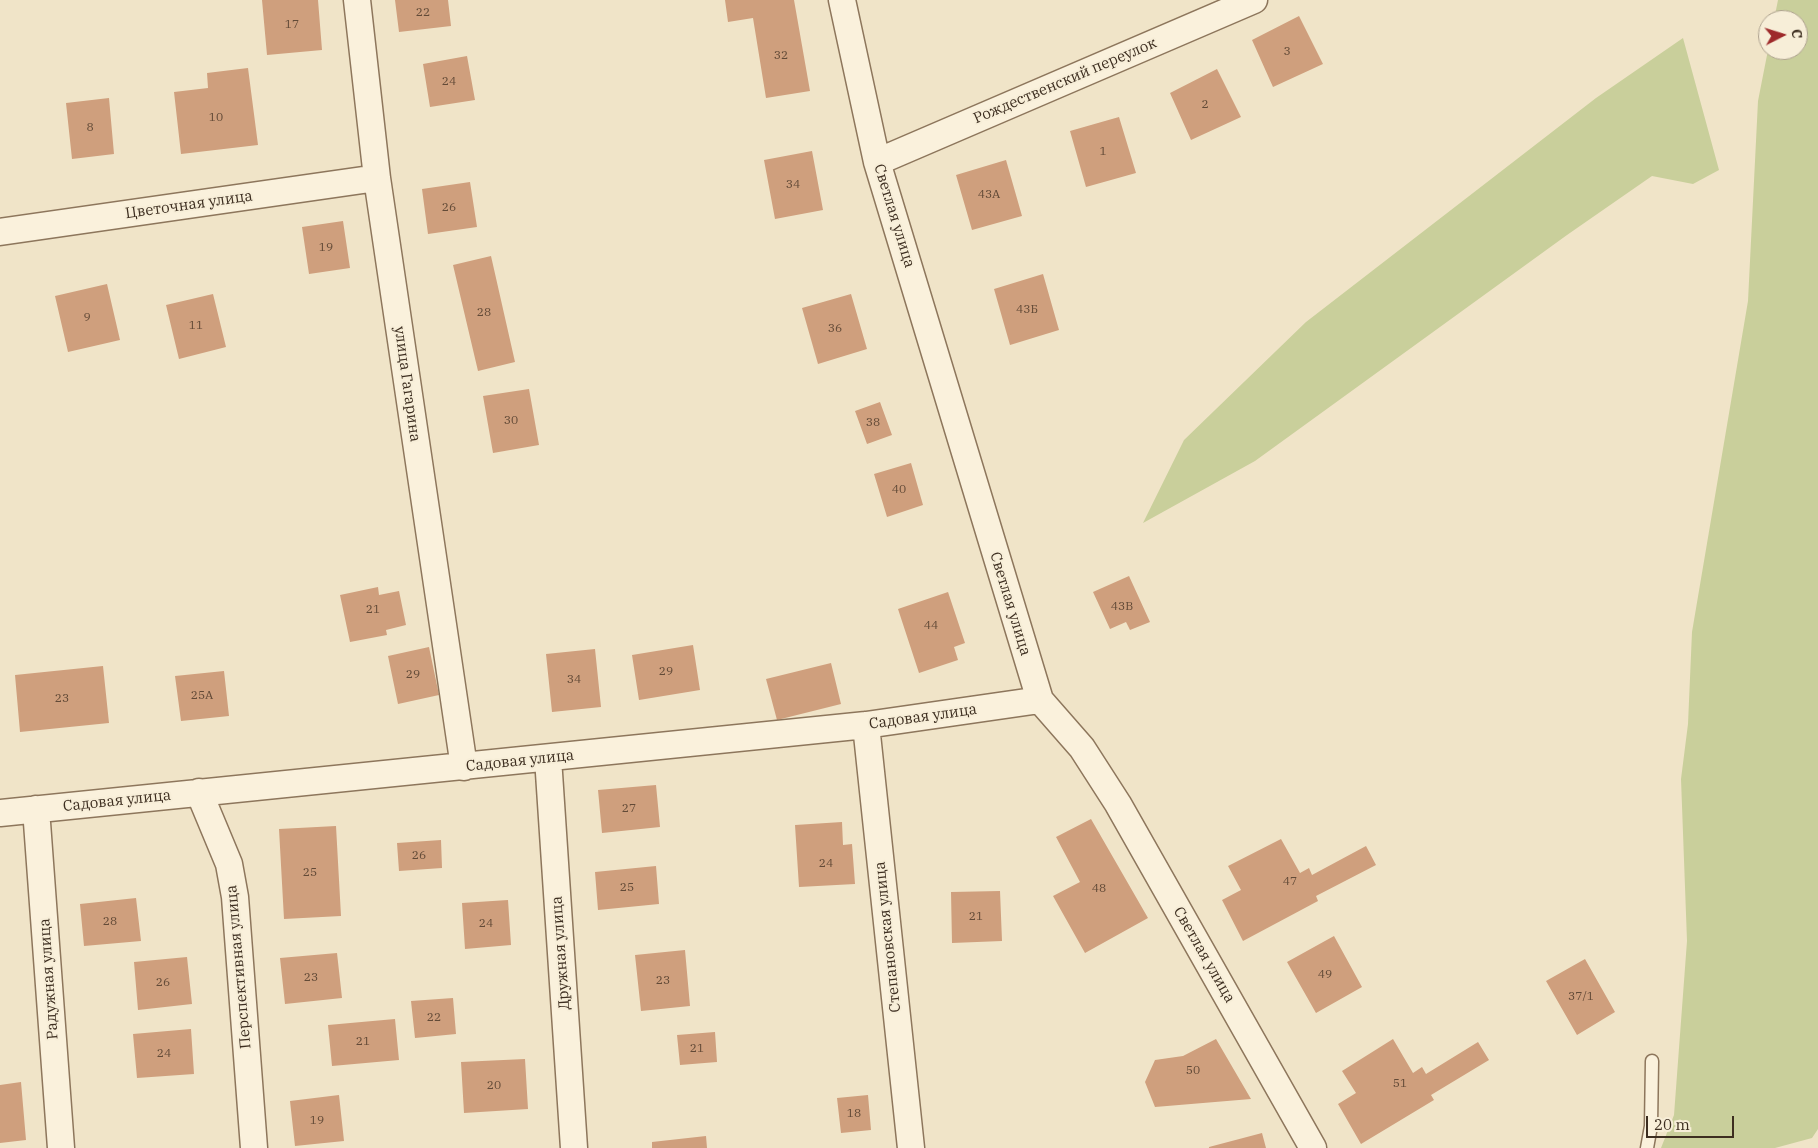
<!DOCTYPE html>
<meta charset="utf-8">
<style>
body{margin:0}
#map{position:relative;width:1818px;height:1148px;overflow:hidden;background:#f0e4c8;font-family:"IBM Plex Serif",serif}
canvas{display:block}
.north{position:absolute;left:1758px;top:10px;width:50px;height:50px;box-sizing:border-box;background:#f7eed8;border:1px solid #ada18e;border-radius:50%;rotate:85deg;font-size:14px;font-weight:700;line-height:20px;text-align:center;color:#3d2e20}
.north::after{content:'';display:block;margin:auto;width:18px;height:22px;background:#9e2a2b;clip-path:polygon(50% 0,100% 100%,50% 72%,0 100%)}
.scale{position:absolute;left:1646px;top:1116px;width:88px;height:22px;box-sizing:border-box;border:2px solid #3d2e20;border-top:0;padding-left:6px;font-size:15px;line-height:18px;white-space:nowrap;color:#3d2e20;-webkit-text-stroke:4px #f7eed8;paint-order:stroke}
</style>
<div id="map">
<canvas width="1818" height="1148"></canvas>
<div class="north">С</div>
<div class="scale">20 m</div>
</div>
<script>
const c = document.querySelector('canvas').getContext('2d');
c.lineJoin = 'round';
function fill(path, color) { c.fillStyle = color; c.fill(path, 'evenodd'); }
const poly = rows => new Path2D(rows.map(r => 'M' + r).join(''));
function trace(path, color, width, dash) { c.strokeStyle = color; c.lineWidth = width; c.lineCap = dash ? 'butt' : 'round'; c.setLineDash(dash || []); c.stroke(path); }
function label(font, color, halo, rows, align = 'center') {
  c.font = font + ' "IBM Plex Serif",serif'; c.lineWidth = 4; c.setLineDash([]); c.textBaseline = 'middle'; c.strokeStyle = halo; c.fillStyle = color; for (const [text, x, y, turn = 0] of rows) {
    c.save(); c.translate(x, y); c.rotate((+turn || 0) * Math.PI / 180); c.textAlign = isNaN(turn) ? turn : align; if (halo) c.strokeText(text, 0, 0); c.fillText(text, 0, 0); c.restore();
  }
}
fill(poly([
 [1778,0,1818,0,1818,1129,1812,1138,1775,1148,1661,1148,1674,1115,1687,941,1681,779,1688,724,1692,632,1748,301,1758,101,1768,50,1798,50,1798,20,1774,20],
 [1683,38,1719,170,1693,184,1652,176,1567,235,1255,461,1143,523,1184,440,1306,322,1596,98]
]), '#c9cf9b');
fill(poly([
 [262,0,318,0,322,50,267,55],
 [395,0,448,0,451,26,399,32],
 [725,0,794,0,810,91,766,98,753,18,728,22],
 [1299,16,1323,64,1273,87,1252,40],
 [467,56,475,100,430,107,423,64],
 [248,68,258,145,181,154,174,92,208,88,207,73],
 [1217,69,1241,117,1191,140,1170,93],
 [109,98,114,154,72,159,66,103],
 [1119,117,1136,173,1086,187,1070,131],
 [812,151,823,210,775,219,764,160],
 [1006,160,1022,216,972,230,956,175],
 [470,182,477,227,428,234,422,189],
 [343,221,350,268,309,274,302,227],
 [491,256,515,362,478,371,453,265],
 [1043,274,1059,330,1010,345,994,289],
 [107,284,120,340,68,352,55,296],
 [213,294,226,347,179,359,166,305],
 [851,294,867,349,818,364,802,308],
 [529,389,539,445,493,453,483,396],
 [880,402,892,435,867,444,855,411],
 [911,463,923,505,887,517,874,474],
 [1129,576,1150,622,1130,630,1126,622,1110,629,1093,592],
 [378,587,379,595,399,591,406,625,386,630,387,635,350,642,340,595],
 [948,592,965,643,954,647,958,660,919,673,898,609],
 [693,645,700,690,639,700,632,655],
 [429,647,439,695,398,704,388,656],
 [595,649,601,707,552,712,546,654],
 [831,663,841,704,777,720,766,679],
 [103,666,109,723,20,732,15,675],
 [224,671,229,716,181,721,175,676],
 [656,785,660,827,602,833,598,790],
 [1091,819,1148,918,1085,953,1053,896,1080,882,1056,837],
 [842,822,843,845,852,844,855,884,799,887,795,825],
 [336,826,341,916,284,919,279,829],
 [1281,839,1300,873,1309,868,1312,875,1366,846,1376,865,1316,896,1318,901,1243,941,1222,900,1241,890,1228,866],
 [441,840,442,868,399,871,397,843],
 [656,866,659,904,598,910,595,872],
 [1000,891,1002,941,952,943,951,892],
 [136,898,141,941,84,946,80,904],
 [508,900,511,945,465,949,462,903],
 [1334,936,1362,987,1316,1013,1287,962],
 [685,950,690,1006,641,1011,635,955],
 [337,953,342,998,285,1004,280,958],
 [187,957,192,1004,138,1010,134,962],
 [1585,959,1615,1012,1577,1035,1546,981],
 [453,998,456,1034,415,1038,411,1001],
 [395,1019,399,1060,332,1066,328,1025],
 [191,1029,194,1074,137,1078,133,1034],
 [715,1032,717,1062,680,1065,677,1035],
 [1216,1039,1251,1099,1155,1107,1145,1082,1155,1060,1183,1056],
 [1393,1039,1413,1073,1422,1067,1426,1074,1478,1042,1489,1060,1431,1095,1434,1100,1361,1144,1338,1104,1356,1093,1342,1071],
 [525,1059,528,1109,464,1113,461,1062],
 [21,1082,26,1140,0,1143,0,1085],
 [339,1095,344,1141,295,1146,290,1101],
 [868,1095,871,1130,841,1133,837,1098],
 [1262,1133,1266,1148,1209,1148,1209,1147],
 [706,1136,707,1148,652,1148,652,1142]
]), '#cf9f7d');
const service = poly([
 [1647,1148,1651,1126,1652,1061]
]);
const minor = poly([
 [357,0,377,178,464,767],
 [842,0,877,162,1040,700,1082,748,1118,804,1313,1148],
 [877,162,1254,0],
 [0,232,377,178],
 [866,725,911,1148],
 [548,758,574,1148],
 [199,792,229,864,235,897,254,1148],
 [36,809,61,1148],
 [0,813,866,725,1040,700]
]);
trace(service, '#8d765c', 15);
trace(minor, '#8d765c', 29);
trace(service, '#faf1dc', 12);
trace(minor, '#faf1dc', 26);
label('12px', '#624a37', null, [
 ["22",423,13],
 ["17",292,25],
 ["3",1287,52],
 ["32",781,56],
 ["24",449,82],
 ["2",1205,105],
 ["10",216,118],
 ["8",90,128],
 ["1",1103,152],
 ["34",793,185],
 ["43А",989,195],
 ["26",449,208],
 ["19",326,248],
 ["43Б",1027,310],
 ["28",484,313],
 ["9",87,318],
 ["11",196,326],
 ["36",835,329],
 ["30",511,421],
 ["38",873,423],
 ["40",899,490],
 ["43В",1122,607],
 ["21",373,610],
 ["44",931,626],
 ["29",666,672],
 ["29",413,675],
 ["34",574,680],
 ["25А",202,696],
 ["23",62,699],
 ["27",629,809],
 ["26",419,856],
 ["24",826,864],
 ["25",310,873],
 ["47",1290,882],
 ["25",627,888],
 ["48",1099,889],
 ["21",976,917],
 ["28",110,922],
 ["24",486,924],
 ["49",1325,975],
 ["23",311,978],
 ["23",663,981],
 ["26",163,983],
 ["37/1",1581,997],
 ["22",434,1018],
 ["21",363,1042],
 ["21",697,1049],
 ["24",164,1054],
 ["50",1193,1071],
 ["51",1400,1084],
 ["20",494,1086],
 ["18",854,1114],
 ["19",317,1121]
]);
label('15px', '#3d2e20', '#f7eed8', [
 ["Рождественский переулок",1065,81,-23],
 ["Цветочная улица",189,205,-8],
 ["Светлая улица",894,216,73],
 ["улица Гагарина",407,384,82],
 ["Светлая улица",1010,604,73],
 ["Садовая улица",923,717,-8],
 ["Садовая улица",520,761,-6],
 ["Садовая улица",117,801,-6],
 ["Степановская улица",888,937,-96],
 ["Дружная улица",561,953,-94],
 ["Светлая улица",1204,955,60],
 ["Перспективная улица",239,967,-95],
 ["Радужная улица",49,979,-94]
]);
</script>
